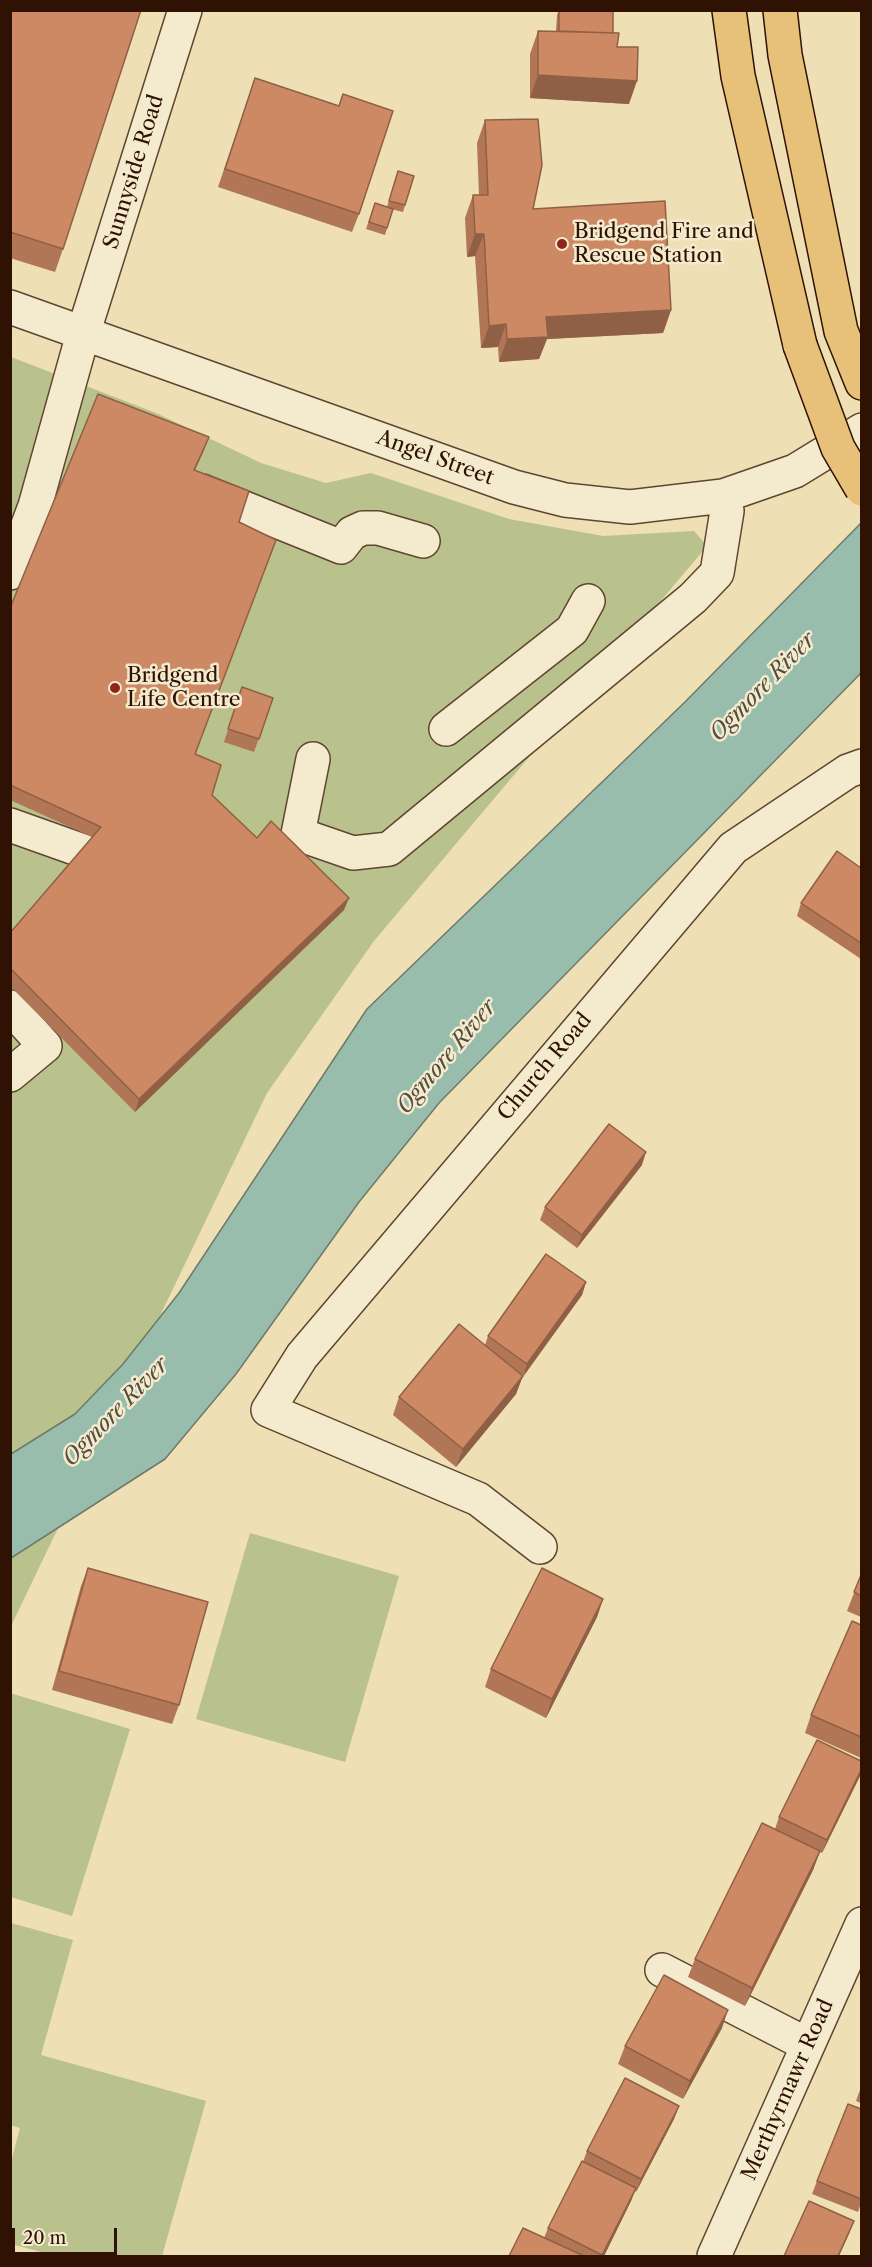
<!DOCTYPE html>
<style>
body{margin:0}
#map{position:relative;width:872px;height:2267px;overflow:hidden;background:#eedfb4;font-family:"Libre Caslon Text",serif}
canvas{display:block}
.frame{position:absolute;inset:0;border:12px solid #2f1204;pointer-events:none}
.scale{position:absolute;left:12px;top:2228px;width:105px;height:27px;box-sizing:border-box;border:3px solid #2f1204;border-top:0;padding-left:8px;font-size:18px;line-height:21px;white-space:nowrap;color:#2f1204;-webkit-text-stroke:4px #f4eace;paint-order:stroke}
</style>
<div id="map">
<canvas width="872" height="2267"></canvas>
<div class="frame"></div>
<div class="scale">20 m</div>
</div>
<script>
const c = document.querySelector('canvas').getContext('2d');
c.lineJoin = 'round';
function fill(path, color) { c.fillStyle = color; c.fill(path, 'evenodd'); }
const poly = rows => new Path2D(rows.map(r => 'M' + r).join(''));
function trace(path, color, width, dash) { c.strokeStyle = color; c.lineWidth = width; c.lineCap = dash ? 'butt' : 'round'; c.setLineDash(dash || []); c.stroke(path); }
function label(font, color, halo, rows, align = 'center') {
  c.font = font + ' "Libre Caslon Text",serif'; c.lineWidth = 5; c.setLineDash([]); c.textBaseline = 'middle'; c.strokeStyle = halo; c.fillStyle = color; for (const [text, x, y, turn = 0] of rows) {
    c.save(); c.translate(x, y); c.rotate((+turn || 0) * Math.PI / 180); c.textAlign = isNaN(turn) ? turn : align; if (halo) c.strokeText(text, 0, 0); c.fillText(text, 0, 0); c.restore();
  }
}
fill(poly([
 [11,357,156,413,261,463,326,483,371,473,509,519,603,536,694,531,707,546,374,941,267,1093,11,1626],
 [250,1533,399,1576,345,1762,196,1719],
 [10,1693,130,1729,72,1916,11,1897],
 [11,1923,73,1940,41,2055,206,2101,162,2256,56,2256,11,2244,11,2162,20,2128,10,2125]
]), '#b9c18c');
const water = poly([
 [861,523,861,673,439,1103,359,1202,236,1374,165,1459,11,1558,11,1454,75,1414,123,1364,179,1293,367,1009,685,702,861,523]
]);
fill(water, '#99bdad');
trace(water, '#6f7969', 1.5);
const minor = poly([
 [10,307,514,487,565,500,630,507,723,496,795,471,862,430],
 [202,491,341,547,352,533,363,528,378,528,423,541],
 [10,573,35,506,83,334,185,10],
 [446,729,572,630,588,601],
 [313,759,298,834,353,853,389,849,693,598,717,573,727,511,723,496],
 [10,825,86,852],
 [10,1007,45,1046,10,1075],
 [540,1547,478,1499,268,1410,302,1356,733,848,848,771,862,766],
 [662,1970,808,2045],
 [714,2256,862,1924]
]);
const major = poly([
 [729,10,738,76,800,345],
 [780,10,785,55,841,331,862,383]
]);
trace(minor, '#5f4530', 36);
trace(major, '#2f1204', 36);
trace(minor, '#f4eace', 33);
trace(major, '#e7c07a', 33);
const majorBridge = poly([
 [800,345,838,448,862,489]
]);
trace(majorBridge, '#2f1204', 36, []);
trace(majorBridge, '#e7c07a', 33);
fill(poly([
 [10,10,63,249,55,272,10,258],
 [559,10,613,10,613,33,617,47,629,104,530,98,530,54,538,31,556,31,557,15],
 [255,78,339,106,359,214,352,232,218,187],
 [485,120,533,209,671,310,663,333,547,339,539,359,499,362,498,347,481,348,475,256,467,257,465,218,473,195,479,195,477,143],
 [398,171,414,176,403,212,391,209,393,209,385,235,366,229,375,203,387,207],
 [204,450,195,470,239,522,195,754,212,795,257,838,344,910,135,1112,10,986,10,933,92,837,10,800,10,608],
 [242,687,273,698,254,752,224,742],
 [861,868,861,959,797,916,801,903],
 [642,1165,577,1248,540,1220,545,1207],
 [586,1282,582,1295,522,1377,516,1394,456,1467,393,1415,399,1397,485,1345,488,1336],
 [88,1568,179,1705,172,1724,52,1690,81,1586],
 [861,1575,861,1617,847,1611],
 [603,1599,597,1617,546,1718,485,1687,491,1669],
 [861,1625,861,1758,805,1733,811,1715],
 [860,1776,822,1853,820,1852,813,1870,745,2006,688,1977,695,1959,775,1829,779,1817],
 [722,2028,683,2099,618,2064,625,2046],
 [861,2087,861,2103,856,2101],
 [679,2106,674,2119,636,2192,635,2191,631,2201,604,2256,509,2256,544,2238,548,2228,583,2162,587,2151],
 [861,2109,861,2203,858,2212,812,2194,817,2181]
]), '#b07656');
fill(poly([
 [538,75,637,81,629,104,530,98],
 [475,234,484,234,475,256,467,257],
 [671,310,663,333,547,339,539,359,499,362,507,339,546,317],
 [506,324,498,347,481,348,489,326],
 [209,437,204,450,189,483,194,470],
 [349,898,344,910,135,1112,139,1099],
 [646,1152,642,1165,577,1248,582,1235],
 [586,1282,582,1295,523,1377,527,1364],
 [523,1376,516,1394,456,1467,463,1449],
 [603,1599,597,1617,546,1718,552,1699],
 [861,1770,860,1776,822,1853,827,1840],
 [820,1851,813,1870,745,2006,752,1988],
 [728,2010,722,2028,683,2099,690,2081],
 [679,2106,674,2119,636,2192,641,2179],
 [636,2188,631,2201,604,2256,602,2256],
 [854,2221,849,2234,839,2256,838,2256]
]), '#906046');
const building = poly([
 [10,10,141,10,63,249,10,232,10,10],
 [559,10,613,10,613,33,559,31,559,10],
 [538,31,619,33,617,47,638,47,637,81,538,75,538,31],
 [255,78,339,106,343,94,393,111,359,214,225,169,255,78],
 [538,119,542,165,533,209,665,201,671,310,546,317,548,337,507,339,506,324,489,326,484,234,475,234,473,195,488,195,485,120,538,119],
 [398,171,414,176,405,205,389,201,398,171],
 [375,203,393,209,387,228,369,222,375,203],
 [98,394,209,437,194,470,249,491,239,522,276,540,195,754,221,765,212,795,257,838,271,821,349,898,139,1099,10,968,10,933,101,827,10,785,10,608,98,394],
 [242,687,273,698,259,739,228,729,242,687],
 [837,851,861,868,861,943,801,903,837,851],
 [609,1124,646,1152,582,1235,545,1207,609,1124],
 [546,1254,586,1282,527,1364,488,1336,546,1254],
 [459,1324,523,1376,463,1449,399,1397,459,1324],
 [88,1568,208,1602,179,1705,59,1671,88,1568],
 [542,1568,603,1599,552,1699,491,1669,542,1568],
 [861,1575,861,1596,854,1592,861,1575],
 [852,1621,861,1625,861,1737,811,1715,852,1621],
 [817,1740,861,1761,861,1770,827,1840,779,1817,817,1740],
 [762,1823,820,1851,752,1988,695,1959,762,1823],
 [664,1975,728,2010,690,2081,625,2046,664,1975],
 [625,2078,679,2106,641,2179,587,2151,625,2078],
 [848,2104,861,2109,861,2199,817,2181,848,2104],
 [582,2161,636,2188,602,2255,548,2228,582,2161],
 [809,2201,854,2221,838,2256,784,2256,809,2201],
 [523,2228,584,2256,509,2256,523,2228]
]);
fill(building, '#cd8964');
trace(building, '#906046', 1.5);
for (const [x, y, r, color] of [
 [562,244,6,"#8f2418"],
 [115,688,6,"#8f2418"]
]) { const dot = new Path2D(); dot.arc(x, y, r, 0, 2 * Math.PI); c.fillStyle = color; c.fill(dot); trace(dot, '#f4eace', 2); }
label('21px', '#2f1204', '#f4eace', [
 ["Sunnyside Road",134,172,-73],
 ["Angel Street",435,458,20],
 ["Church Road",545,1067,-50],
 ["Merthyrmawr Road",788,2090,-66]
]);
label('21px', '#2f1204', '#f4eace', [
 ["Bridgend Fire and",574,232],
 ["Rescue Station",574,256],
 ["Bridgend",127,676],
 ["Life Centre",127,700]
], 'left');
label('italic 22px', '#544e3f', '#f4eace', [
 ["Ogmore River",763,687,-46],
 ["Ogmore River",447,1057,-50],
 ["Ogmore River",116,1412,-46]
]);
</script>
